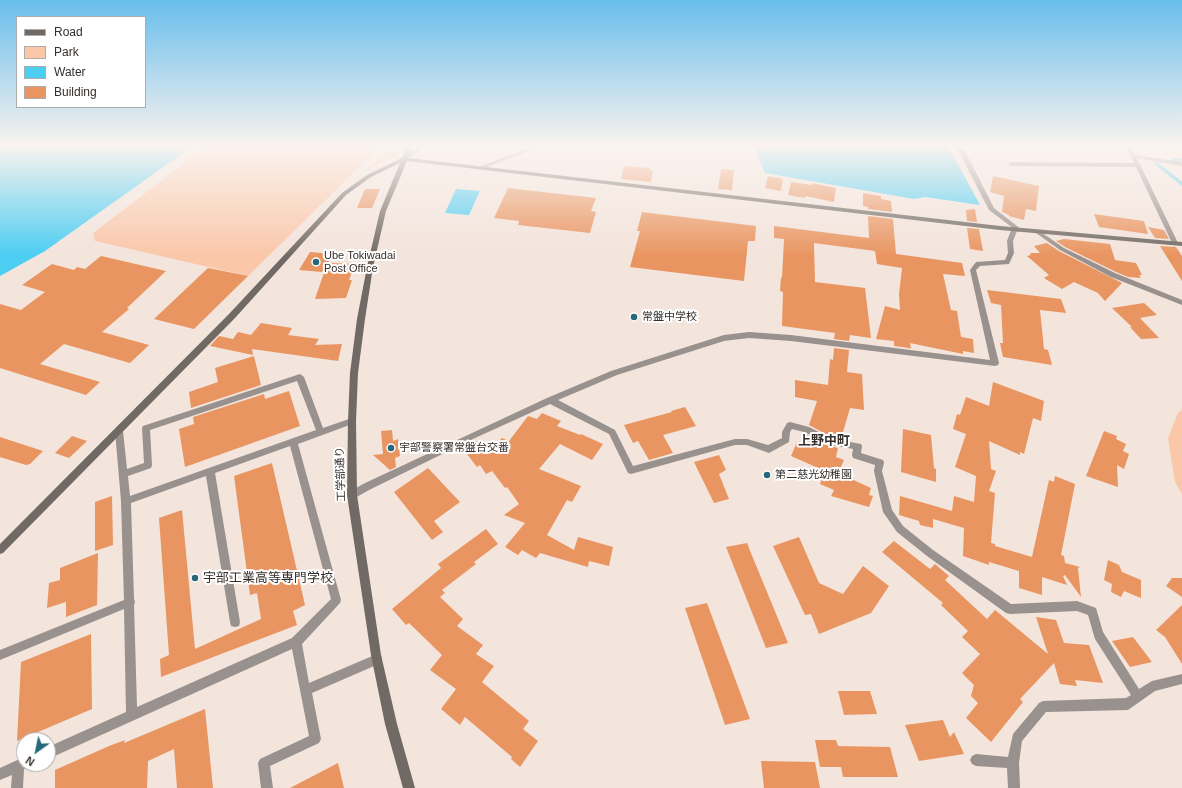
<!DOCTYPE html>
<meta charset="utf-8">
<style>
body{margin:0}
#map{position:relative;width:1182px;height:788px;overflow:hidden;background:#f3e4dc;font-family:Helvetica,sans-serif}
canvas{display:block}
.legend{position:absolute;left:16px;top:16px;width:130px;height:92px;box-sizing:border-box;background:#fff;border:1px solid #aeacab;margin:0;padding:5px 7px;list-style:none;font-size:12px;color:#342f2c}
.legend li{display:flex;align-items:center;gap:8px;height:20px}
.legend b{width:20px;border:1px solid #aeacab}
.north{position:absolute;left:16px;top:732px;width:40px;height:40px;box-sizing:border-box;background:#fff;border:1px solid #aeacab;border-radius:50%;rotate:213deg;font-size:11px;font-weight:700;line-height:16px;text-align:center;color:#342f2c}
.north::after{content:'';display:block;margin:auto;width:14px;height:18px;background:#26687b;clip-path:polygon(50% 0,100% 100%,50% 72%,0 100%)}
</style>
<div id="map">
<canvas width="1182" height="788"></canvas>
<ul class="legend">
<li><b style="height:5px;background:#716964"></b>Road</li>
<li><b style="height:11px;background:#fac7a9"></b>Park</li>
<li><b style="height:11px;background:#4ccdf2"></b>Water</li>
<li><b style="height:11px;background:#e99561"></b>Building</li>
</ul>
<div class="north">N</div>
</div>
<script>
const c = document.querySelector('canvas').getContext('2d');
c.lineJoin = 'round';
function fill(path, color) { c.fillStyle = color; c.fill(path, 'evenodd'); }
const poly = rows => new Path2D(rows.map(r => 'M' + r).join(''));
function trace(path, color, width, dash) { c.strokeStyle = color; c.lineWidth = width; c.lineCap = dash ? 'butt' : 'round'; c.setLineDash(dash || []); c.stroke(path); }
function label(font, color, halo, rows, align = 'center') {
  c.font = font + ' Helvetica,"Noto Sans JP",sans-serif'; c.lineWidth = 4; c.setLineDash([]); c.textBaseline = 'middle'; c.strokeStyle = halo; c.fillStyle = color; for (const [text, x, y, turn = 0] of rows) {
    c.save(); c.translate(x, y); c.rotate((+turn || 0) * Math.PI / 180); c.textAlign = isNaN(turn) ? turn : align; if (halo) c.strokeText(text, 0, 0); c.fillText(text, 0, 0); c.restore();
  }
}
fill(poly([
 [207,146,381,146,248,276,95,241,93,233],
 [388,150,401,153,364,171],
 [1182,410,1182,494,1175,482,1168,438,1178,413]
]), '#fac7a9');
fill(poly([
 [0,146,193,146,45,251,0,276],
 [753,146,948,146,980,205,925,197,914,199,765,173],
 [456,189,480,191,469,215,445,213]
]), '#4ccdf2');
trace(poly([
 [1173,160,1182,160],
 [1156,163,1182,184]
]), '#4ccdf2', 3.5);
fill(poly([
 [624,166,650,168,649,170,653,170,651,182,621,179],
 [721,169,734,170,732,190,718,189],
 [768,176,783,179,781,191,765,188],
 [993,176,1039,186,1036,211,1026,209,1024,220,1009,216,1009,215,1002,212,1004,196,990,192],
 [791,182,812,185,812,183,836,188,834,202,805,196,805,198,788,195],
 [508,188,596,198,591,211,596,212,590,233,518,225,519,221,494,218],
 [365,189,380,189,372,208,357,208],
 [863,193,881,196,881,199,891,201,892,212,868,209,868,207,863,206],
 [975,209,977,222,967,221,966,210],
 [642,212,756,226,755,241,748,241,744,281,630,267,640,231,637,231],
 [1094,214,1144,221,1148,234,1099,227],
 [868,216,893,219,896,254,962,263,965,276,943,274,951,310,957,311,961,337,973,339,974,353,963,351,963,354,910,343,911,349,909,348,894,346,894,341,876,339,885,306,900,310,899,294,902,268,877,264,875,251,814,243,815,282,865,288,871,338,850,335,849,341,834,339,835,333,782,326,783,292,780,291,781,277,782,278,784,239,774,238,774,226,869,238],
 [1148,227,1164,230,1169,239,1155,238],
 [967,228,979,229,983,251,970,249],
 [1064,239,1110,244,1115,260,1136,263,1142,275,1139,275,1141,278,1128,277,1116,272,1065,247,1056,241],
 [1047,243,1059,251,1122,283,1105,301,1097,292,1098,293,1074,282,1062,289,1044,278,1049,275,1027,256,1031,255,1030,253,1040,253,1034,246],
 [1160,246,1176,247,1182,256,1182,281],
 [310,252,334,254,328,263,355,264,349,280,352,280,346,298,315,299,327,264,322,272,299,270],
 [101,256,166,271,127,308,129,309,102,332,149,345,130,363,64,344,40,364,100,382,86,395,0,368,0,304,21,310,45,292,22,285,52,264,74,270,77,267,85,269],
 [208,268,248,276,194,329,154,319],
 [987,290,1061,299,1066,313,1040,310,1044,349,1048,350,1052,365,1003,357,1000,343,1003,343,1001,305,991,303],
 [1144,303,1157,315,1140,318,1159,338,1141,339,1130,327,1132,327,1112,308],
 [261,323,292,328,288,335,319,339,315,345,342,344,338,361,252,349,253,355,210,346,219,336,233,339,238,332,251,335],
 [834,348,849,350,847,372,862,374,864,410,850,408,841,439,833,438,809,425,817,401,795,397,795,380,828,385,830,359,833,360],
 [254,356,261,385,191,408,189,392,218,382,215,368],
 [993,382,1044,401,1041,421,1033,418,1024,454,1020,452,1020,455,989,441,991,469,996,471,989,491,995,493,991,543,995,544,995,546,1032,557,1049,480,1054,482,1055,476,1075,484,1061,555,1064,556,1065,563,1080,567,1078,568,1081,597,1065,575,1063,576,1067,585,1042,577,1042,595,1019,588,1019,571,989,562,989,565,963,556,964,528,933,519,933,528,920,525,919,521,899,515,900,496,952,511,954,496,974,502,976,476,955,467,966,434,953,429,957,414,960,415,966,397,989,406],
 [289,391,300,426,185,467,179,429,194,424,193,417,264,394,265,399],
 [685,407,696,426,663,435,673,453,649,460,638,441,633,443,624,425,672,412,671,411],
 [542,413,561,421,557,426,580,435,581,434,603,444,592,460,560,444,539,469,581,486,572,502,567,500,547,535,574,550,578,537,613,547,609,566,589,561,588,567,540,553,536,558,522,550,518,555,505,547,525,523,504,515,519,504,507,487,505,488,492,471,486,474,480,465,477,467,464,450,475,440,487,454,502,438,509,441,528,416,537,419],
 [903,429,931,435,934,468,936,469,936,482,901,472],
 [392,430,393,441,398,439,400,456,395,458,396,467,390,470,373,455,383,454,381,431],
 [1104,431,1117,436,1116,439,1126,444,1123,451,1129,454,1124,469,1117,465,1118,487,1086,476],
 [805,434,831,446,838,448,836,457,844,460,838,473,871,488,869,495,873,496,869,507,831,496,834,490,820,484,825,471,791,456,797,442,802,444],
 [72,436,87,441,69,458,55,453],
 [0,437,43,451,30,464,26,465,0,457],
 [719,455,726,470,719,474,729,499,714,503,694,462],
 [272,463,305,605,293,611,297,625,161,677,160,659,169,655,159,518,182,510,195,649,261,619,257,593,250,595,234,476],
 [428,468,460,502,434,521,443,532,432,540,394,492],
 [112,496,113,545,95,551,95,502],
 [486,529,498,544,474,562,476,564,442,590,445,593,440,597,463,619,457,626,483,645,476,654,494,666,482,682,529,721,523,729,538,741,520,767,511,759,512,757,465,717,460,725,441,709,456,689,430,670,442,655,409,623,406,625,392,609,441,568,438,564],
 [799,537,819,583,843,594,863,566,889,586,871,613,819,634,811,614,805,615,773,546],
 [894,541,930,569,935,564,949,576,945,580,987,619,995,610,1048,654,1036,617,1056,620,1064,643,1089,645,1103,683,1075,680,1077,686,1060,684,1054,663,1020,699,1023,702,991,742,966,718,978,703,971,696,974,685,962,673,980,654,962,637,968,631,941,605,943,603,882,552],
 [747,543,753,558,788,643,766,648,726,547],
 [98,553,97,605,66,617,66,602,47,608,49,583,60,580,60,568],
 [1108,560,1119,565,1122,572,1141,580,1141,598,1124,591,1121,597,1111,592,1112,584,1104,580],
 [1172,578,1182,578,1182,597,1166,586],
 [707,603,750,719,725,725,685,608],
 [1182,605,1182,664,1165,637,1156,630],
 [91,634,92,709,17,741,21,662],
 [1133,637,1152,662,1130,667,1112,641],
 [838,691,870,691,877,714,844,715],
 [205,709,213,788,177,788,174,749,148,761,147,788,55,788,55,770,109,746,125,740,124,743],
 [943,720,950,737,954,732,964,754,919,761,905,725],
 [815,740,836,740,838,746,890,747,898,777,843,777,841,767,820,767],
 [761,761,815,762,820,788,764,788],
 [338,763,344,788,290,788]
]), '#e99561');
fill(poly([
 [300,374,304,377,323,428,352,418,355,419,356,421,355,423,298,444,341,600,340,603,302,644,309,683,377,654,381,655,382,659,381,663,312,693,321,739,319,743,270,766,273,788,261,788,258,763,260,759,309,736,292,649,48,759,48,747,126,712,124,609,0,660,0,650,124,600,121,501,115,431,116,429,119,428,122,429,123,431,127,469,144,463,142,428,143,426,300,374],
 [297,381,316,430,130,496,128,476,151,468,152,465,150,430,297,381],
 [290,446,331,599,292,638,137,707,134,605,135,602,134,599,131,503,206,476,230,622,231,626,235,627,239,626,240,622,215,473,290,446],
 [24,757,24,764,29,764,28,767,24,769,23,788,11,788,12,775,0,780,0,768,24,757]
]), '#98918e');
fill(poly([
 [420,146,426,146,406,160,402,160,402,158,420,146],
 [534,146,542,146,481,169,476,168,534,146],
 [954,146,960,146,966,153,994,208,1022,230,1019,232,1017,231,1013,241,1014,253,1009,264,980,266,976,270,999,363,998,365,995,366,791,341,749,338,724,341,617,375,558,400,615,430,633,466,735,439,747,439,768,445,782,438,782,432,787,423,790,422,809,427,833,439,861,444,862,446,861,453,883,460,884,463,882,471,892,510,903,526,933,550,1011,604,1077,601,1096,608,1103,632,1139,689,1152,681,1182,674,1182,684,1155,691,1128,710,1046,712,1022,741,1019,763,1020,788,1008,788,1007,768,976,766,972,764,970,760,972,756,976,754,1008,757,1013,734,1039,703,1043,701,1126,698,1131,695,1095,639,1088,615,1077,611,1010,614,1006,613,927,556,897,532,883,512,874,471,875,465,853,458,852,455,853,449,832,445,804,432,792,429,790,432,789,442,769,453,747,445,735,445,631,474,628,473,609,434,550,404,475,438,369,490,355,498,352,499,349,498,347,495,349,492,363,484,547,398,611,371,724,335,749,332,791,335,990,360,970,270,976,262,1005,260,1008,253,1007,241,1011,230,1013,228,989,210,960,154,954,146],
 [1125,146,1131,146,1135,155,1182,162,1182,166,1137,158,1178,243,1177,244,1173,244,1172,243,1136,167,1011,166,1008,164,1011,162,1134,163,1125,146],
 [1038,230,1064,248,1115,273,1182,300,1182,305,1111,277,1060,250,1036,233,1035,232,1038,230]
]), '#98918e');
fill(poly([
 [407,146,413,146,408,158,1000,226,1182,242,1182,246,1000,230,407,161,386,211,373,267,365,319,358,373,356,421,357,495,381,655,397,724,415,788,403,788,385,724,371,655,347,495,348,421,350,373,357,319,367,267,380,211,400,163,371,177,346,195,235,318,3,553,0,554,0,544,229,314,342,193,367,175,402,158,407,146]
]), '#716964');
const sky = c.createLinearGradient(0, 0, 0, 256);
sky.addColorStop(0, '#69beec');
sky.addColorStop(0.57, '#faf3ef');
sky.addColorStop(1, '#faf3ef00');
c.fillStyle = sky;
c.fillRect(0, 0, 1182, 256);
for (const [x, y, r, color] of [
 [316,262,4,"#26687b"],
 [634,317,4,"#26687b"],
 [391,448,4,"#26687b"],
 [767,475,4,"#26687b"],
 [195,578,4,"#26687b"]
]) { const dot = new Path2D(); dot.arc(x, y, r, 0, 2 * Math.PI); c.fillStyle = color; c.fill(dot); trace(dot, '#fff', 1.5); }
label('11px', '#342f2c', '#fff', [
 ["Ube Tokiwadai",324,256],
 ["Post Office",324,269],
 ["常盤中学校",642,317],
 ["宇部警察署常盤台交番",399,448],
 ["第二慈光幼稚園",775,475]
], 'left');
label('11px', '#342f2c', '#fff', [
 ["工学部通り",341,474,-92]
]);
label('bold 13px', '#342f2c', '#fff', [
 ["上野中町",824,441]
]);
label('13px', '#342f2c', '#fff', [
 ["宇部工業高等専門学校",203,578]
], 'left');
</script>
